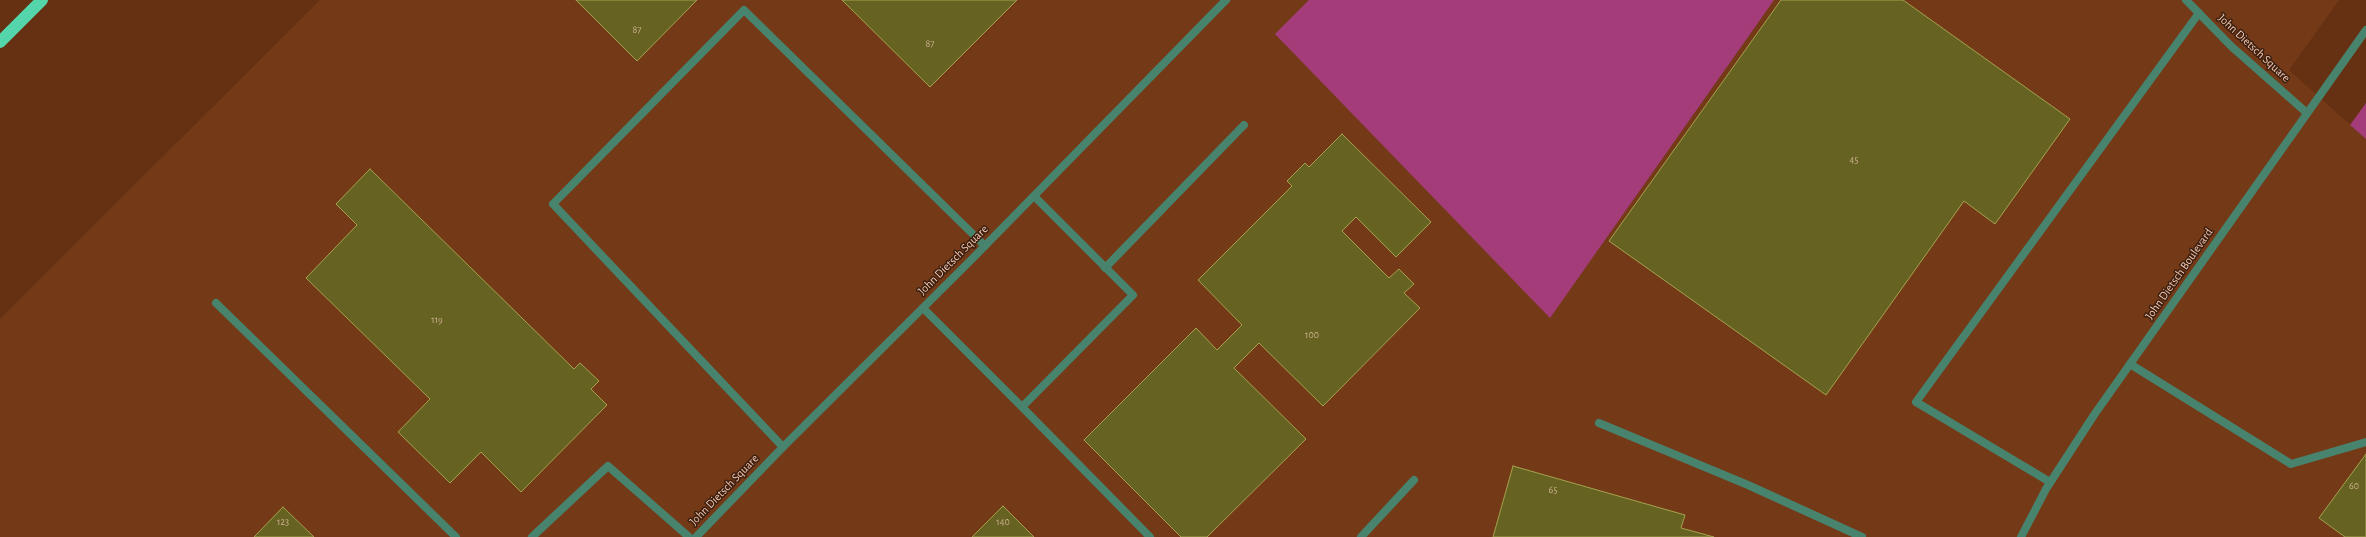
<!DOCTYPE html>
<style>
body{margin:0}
canvas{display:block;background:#653112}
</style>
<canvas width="2366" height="537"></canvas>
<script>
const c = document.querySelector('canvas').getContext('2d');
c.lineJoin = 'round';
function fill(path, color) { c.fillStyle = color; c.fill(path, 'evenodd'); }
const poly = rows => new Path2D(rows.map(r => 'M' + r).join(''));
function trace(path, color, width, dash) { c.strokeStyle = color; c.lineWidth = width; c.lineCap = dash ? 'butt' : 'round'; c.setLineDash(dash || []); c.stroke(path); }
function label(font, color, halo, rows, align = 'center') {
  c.font = font + ' "Alegreya Sans",sans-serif'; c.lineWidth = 3; c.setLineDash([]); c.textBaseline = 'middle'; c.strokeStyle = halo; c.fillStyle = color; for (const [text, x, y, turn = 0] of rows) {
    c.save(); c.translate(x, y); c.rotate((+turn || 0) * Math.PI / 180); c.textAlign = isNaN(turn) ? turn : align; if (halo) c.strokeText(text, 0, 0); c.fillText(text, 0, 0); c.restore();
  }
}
fill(poly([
 [320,0,2339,0,2289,70,2366,139,2366,537,0,537,0,319]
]), '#743a18');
fill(poly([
 [1309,0,1774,0,1550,318,1275,34],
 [2366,103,2366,139,2350,125]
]), '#a33c78');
const building = poly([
 [576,0,697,0,637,61,576,0],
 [842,0,1017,0,930,87,842,0],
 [1781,0,1903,0,2070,119,1995,224,1964,201,1826,395,1609,241,1781,0],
 [1342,134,1431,222,1396,257,1356,217,1342,231,1389,278,1399,269,1414,284,1404,293,1420,308,1323,406,1259,343,1234,368,1306,439,1207,537,1181,537,1084,440,1196,328,1217,350,1242,325,1198,280,1292,186,1287,181,1305,163,1309,167,1342,134],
 [370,169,574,369,580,363,599,381,591,389,607,405,521,492,481,452,450,483,398,432,430,399,306,278,357,225,336,204,370,169],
 [2366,454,2366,537,2345,537,2319,518,2366,454],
 [1513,466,1685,515,1681,528,1714,537,1493,537,1513,466],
 [1003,506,1034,537,972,537,1003,506],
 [283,507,314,537,254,537,283,507]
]);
fill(building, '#666322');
trace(building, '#a4a24d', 1);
trace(poly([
 [1034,196,1133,295,1022,407,1150,537],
 [1105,268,1244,125],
 [216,303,456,537],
 [923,308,1022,407],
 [2130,364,2291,464,2366,442],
 [1599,423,1748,485,1862,537],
 [783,447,553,204,744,10,985,246],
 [2050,482,1916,402,2199,13],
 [532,537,608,466,689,537],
 [1361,537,1414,480]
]), '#47836d', 8);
trace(poly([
 [2186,0,2232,47,2307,113],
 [696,537,783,447,973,258,1226,0]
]), '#47836d', 8);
trace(poly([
 [2021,537,2046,489,2094,415,2366,30]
]), '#47836d', 8);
trace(poly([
 [0,42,42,0]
]), '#55d6aa', 12);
label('10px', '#ceae8f', null, [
 ["87",637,30],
 ["87",930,44],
 ["45",1854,160],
 ["119",437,320],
 ["100",1312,335],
 ["60",2354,486],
 ["65",1553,490],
 ["123",283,522],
 ["140",1003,522]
]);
label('12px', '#f0c7b3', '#3d1f0f', [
 ["John Dietsch Square",2254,48,43],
 ["John Dietsch Square",953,260,-45],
 ["John Dietsch Boulevard",2179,274,-55],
 ["John Dietsch Square",724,490,-46]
]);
</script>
